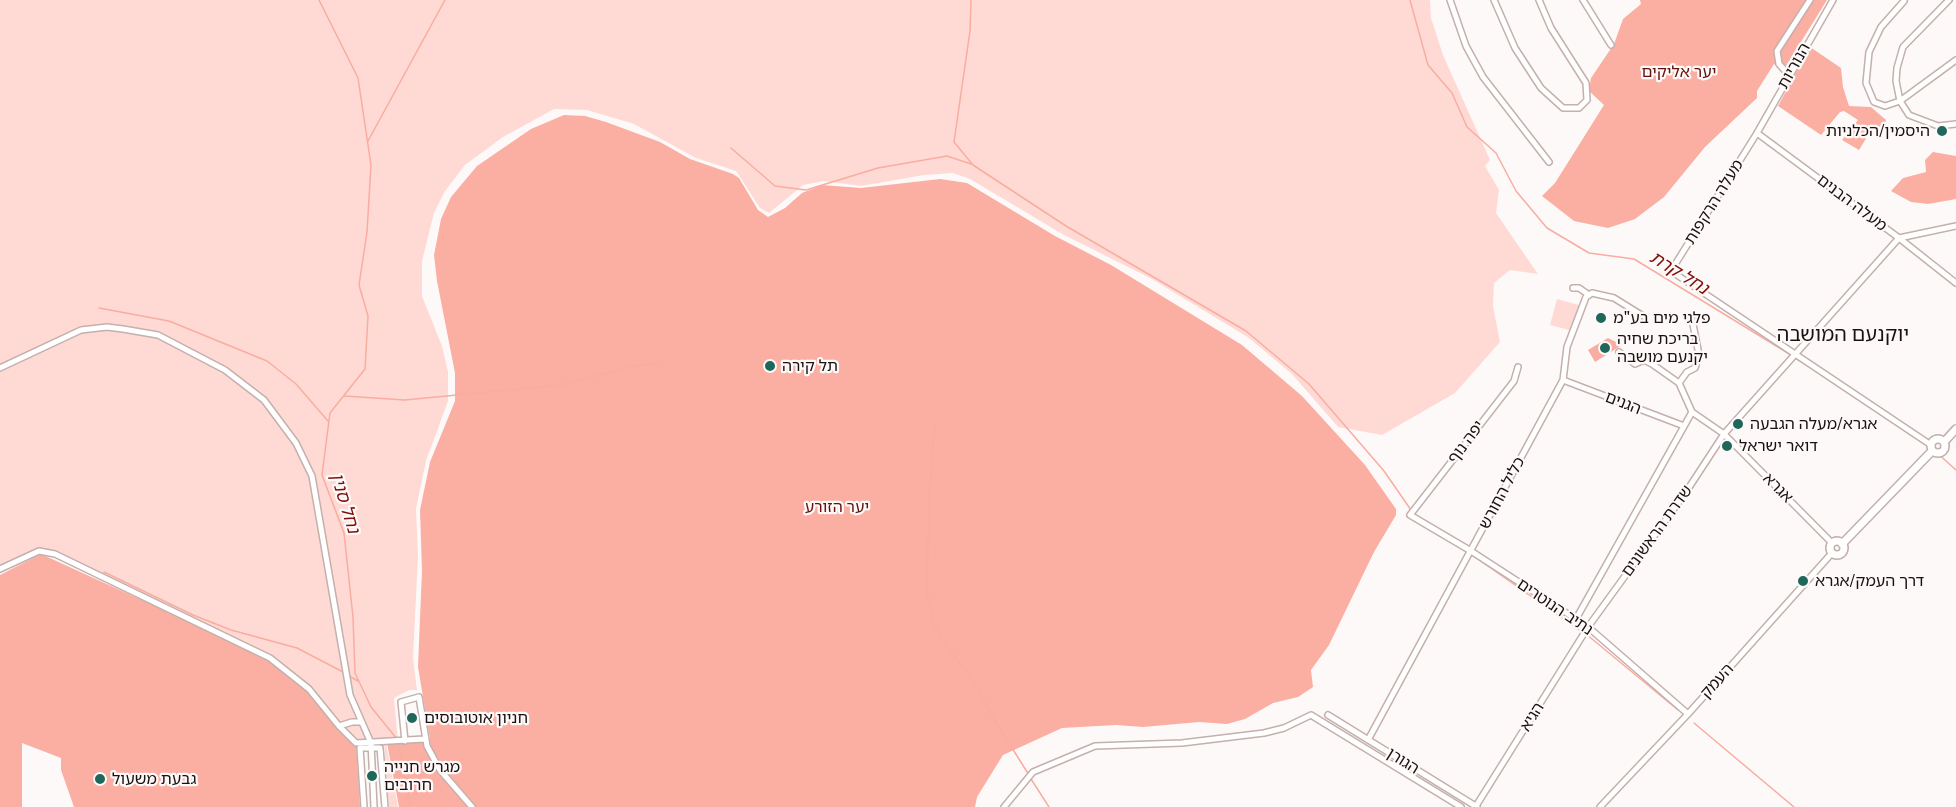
<!DOCTYPE html>
<meta charset="utf-8">
<style>
body{margin:0}
canvas{display:block;background:#fef9f9}
</style>
<canvas width="1956" height="807"></canvas>
<script>
const c = document.querySelector('canvas').getContext('2d');
c.lineJoin = 'round';
function fill(path, color) { c.fillStyle = color; c.fill(path, 'evenodd'); }
const poly = rows => new Path2D(rows.map(r => 'M' + r).join(''));
function trace(path, color, width, dash) { c.strokeStyle = color; c.lineWidth = width; c.lineCap = dash ? 'butt' : 'round'; c.setLineDash(dash || []); c.stroke(path); }
function label(font, color, halo, rows, align = 'center') {
  c.font = font + ' "Public Sans","Noto Sans Hebrew",sans-serif'; c.lineWidth = 4.5; c.setLineDash([]); c.textBaseline = 'middle'; c.strokeStyle = halo; c.fillStyle = color; for (const [text, x, y, turn = 0] of rows) {
    c.save(); c.translate(x, y); c.rotate((+turn || 0) * Math.PI / 180); c.textAlign = isNaN(turn) ? turn : align; if (halo) c.strokeText(text, 0, 0); c.fillText(text, 0, 0); c.restore();
  }
}
fill(poly([
 [0,0,1430,0,1431,18,1443,55,1490,160,1485,166,1499,190,1496,213,1538,274,1510,270,1494,283,1493,306,1500,342,1455,393,1382,435,1338,427,1292,374,1249,338,1152,279,1064,235,970,179,953,173,924,175,861,186,824,181,803,185,769,213,760,208,736,171,696,158,634,124,587,110,554,109,503,137,465,165,445,191,434,213,422,261,422,296,442,346,448,372,448,401,426,461,416,509,418,556,413,658,417,690,409,690,394,698,398,741,386,743,398,807,389,807,384,743,354,742,310,688,270,656,52,550,37,548,0,567],
 [1557,299,1579,305,1572,331,1550,325]
]), '#ffdad4');
fill(poly([
 [1640,0,1827,0,1786,66,1778,67,1774,64,1757,91,1757,98,1705,147,1664,197,1635,219,1608,228,1574,221,1542,196,1555,183,1604,105,1589,91,1591,78,1614,44,1623,19,1641,4],
 [1810,47,1841,68,1843,87,1849,106,1871,107,1886,120,1884,126,1873,127,1859,150,1842,140,1858,120,1844,111,1840,112,1821,135,1778,106],
 [564,115,585,116,606,122,660,142,690,159,733,174,739,178,758,210,768,217,785,208,802,193,822,185,861,188,940,179,967,183,1055,236,1111,265,1242,345,1302,396,1365,465,1396,509,1396,515,1374,552,1329,645,1311,670,1313,687,1298,697,1273,703,1245,719,1227,724,1199,722,1143,727,1116,725,1062,728,1003,755,977,797,975,807,399,807,387,743,430,739,418,667,422,571,420,510,430,462,455,401,455,373,437,281,434,255,441,219,451,197,477,166,531,129],
 [1933,152,1956,156,1956,199,1928,204,1911,202,1891,191,1903,178,1926,172,1925,160],
 [41,554,269,658,298,681,356,743,360,807,74,807,61,770,61,758,22,743,22,807,0,807,0,575]
]), '#fbaea2');
fill(poly([
 [1608,338,1622,345,1595,362,1588,350]
]), '#f9aca0');
trace(poly([
 [319,0,358,78,371,165,367,232,359,285,368,316,365,369,330,413,322,475,344,533,353,617,355,673,371,707,397,739],
 [971,0,970,31,954,142,973,165,1066,226,1246,331,1309,384,1384,471,1411,510],
 [1410,0,1428,65,1452,93,1467,127,1496,153,1516,191,1547,228,1589,253,1634,259,1791,355],
 [368,141,445,0],
 [731,148,775,186,806,190,878,168,947,156,971,164],
 [99,308,169,321,267,361,296,384,328,421],
 [1795,358,1812,368],
 [344,396,405,400,561,385,633,366,660,363],
 [935,423,929,497,927,592,934,624,945,644,974,682,995,721,1029,775],
 [1935,451,1956,470],
 [1465,550,1582,632],
 [104,572,193,615,231,630,297,648,345,673],
 [1586,634,1678,710],
 [349,676,358,681],
 [1694,723,1794,807],
 [398,744,410,807],
 [1031,779,1049,807]
]), '#f9aca0', 1.5);
const minor = poly([
 [1450,0,1466,46,1483,77,1549,162],
 [1494,0,1515,48,1541,88,1563,108,1579,108,1587,100,1586,83,1551,28,1539,0],
 [1583,0,1611,45],
 [1833,0,1757,133,1671,271,1931,445],
 [1949,0,1903,47,1897,68,1896,81,1900,101,1909,115,1938,126,1956,124],
 [1904,1,1881,27,1869,52,1866,83,1874,102,1885,106,1900,101,1956,60],
 [1789,75,1779,64,1777,51,1810,0],
 [1757,133,1899,238,1956,226],
 [1573,288,1579,288,1589,295],
 [1619,352,1635,364,1644,360,1652,364,1679,383],
 [1518,367,1514,381,1410,515,1471,551,1588,627,1688,714],
 [0,368,81,330,107,327,123,329,158,335,225,370,264,400,296,443,312,476,350,695,371,743,374,807],
 [1563,380,1684,426],
 [1692,412,1679,383,1687,372,1695,368,1699,355,1692,319],
 [0,569,39,551,55,554,270,658,309,689,339,726,356,743,424,739],
 [1576,619,1692,412,1724,434,1832,543],
 [1328,715,1477,807],
 [339,726,352,722,361,722],
 [1368,740,1563,380,1567,347,1586,297,1592,293,1614,298,1643,316],
 [405,741,401,702,419,697,427,746,440,770,472,807],
 [1476,806,1588,627,1686,492,1724,434,1899,238,1956,283],
 [364,807,360,748,380,748,385,807],
 [1004,807,1033,772,1095,746,1182,743,1264,733,1284,728,1311,715,1461,807],
 [1600,807,1688,714,1832,553]
]);
const tertiary = poly([
 '1931 446a7 7 0 1 1 14 0a7 7 0 1 1-14 0Z',
 [1944,442,1956,429],
 '1830 548a7 7 0 1 1 14 0a7 7 0 1 1-14 0Z',
 [1842,544,1932,451]
]);
trace(minor, '#c4b0ac', 8);
trace(tertiary, '#c4b0ac', 10);
trace(minor, '#fff', 5);
trace(tertiary, '#fff', 7);
for (const [x, y, r, color] of [
 [1942,131,6,"#20675b"],
 [1601,318,6,"#20675b"],
 [1605,348,6,"#20675b"],
 [770,366,6,"#20675b"],
 [1738,424,6,"#20675b"],
 [1727,446,6,"#20675b"],
 [1803,581,6,"#20675b"],
 [412,718,6,"#20675b"],
 [372,776,6,"#20675b"],
 [100,779,6,"#20675b"]
]) { const dot = new Path2D(); dot.arc(x, y, r, 0, 2 * Math.PI); c.fillStyle = color; c.fill(dot); trace(dot, '#fef9f9', 2); }
label('16px', '#191211', '#fef9f9', [
 ["הנוריות",1794,66,-61],
 ["מעלה הרקפות",1714,202,-58],
 ["מעלה הבנים",1852,203,37],
 ["הגנים",1623,403,21],
 ["יפה נוף",1466,442,-53],
 ["אגרא",1778,488,45],
 ["כליל החורש",1502,493,-62],
 ["שדרת הראשונים",1657,531,-54],
 ["נתיב הנוטרים",1555,607,34],
 ["העמק",1717,681,-48],
 ["הגיא",1532,717,-58],
 ["הגורן",1403,761,32]
]);
label('16px', '#63110a', '#fef9f9', [
 ["יער אליקים",1679,72],
 ["יער הזורע",837,507]
]);
label('16px', '#191211', '#fef9f9', [
 ["היסמין/הכלניות",1930,131,"right"],
 ["פלגי מים בע\"מ",1613,318],
 ["בריכת שחיה",1617,339],
 ["יקנעם מושבה",1617,357],
 ["תל קירה",782,366],
 ["אגרא/מעלה הגבעה",1750,424],
 ["דואר ישראל",1739,446],
 ["דרך העמק/אגרא",1815,581],
 ["חניון אוטובוסים",424,718],
 ["מגרש חנייה",384,767],
 ["חרובים",384,785],
 ["גבעת משעול",112,779]
], 'left');
label('italic 18px', '#7e0e08', '#fef9f9', [
 ["נחל קרת",1679,273,32],
 ["נחל סנין",345,503,73]
]);
label('20px', '#191211', '#fef9f9', [
 ["יוקנעם המושבה",1843,335]
]);
</script>
